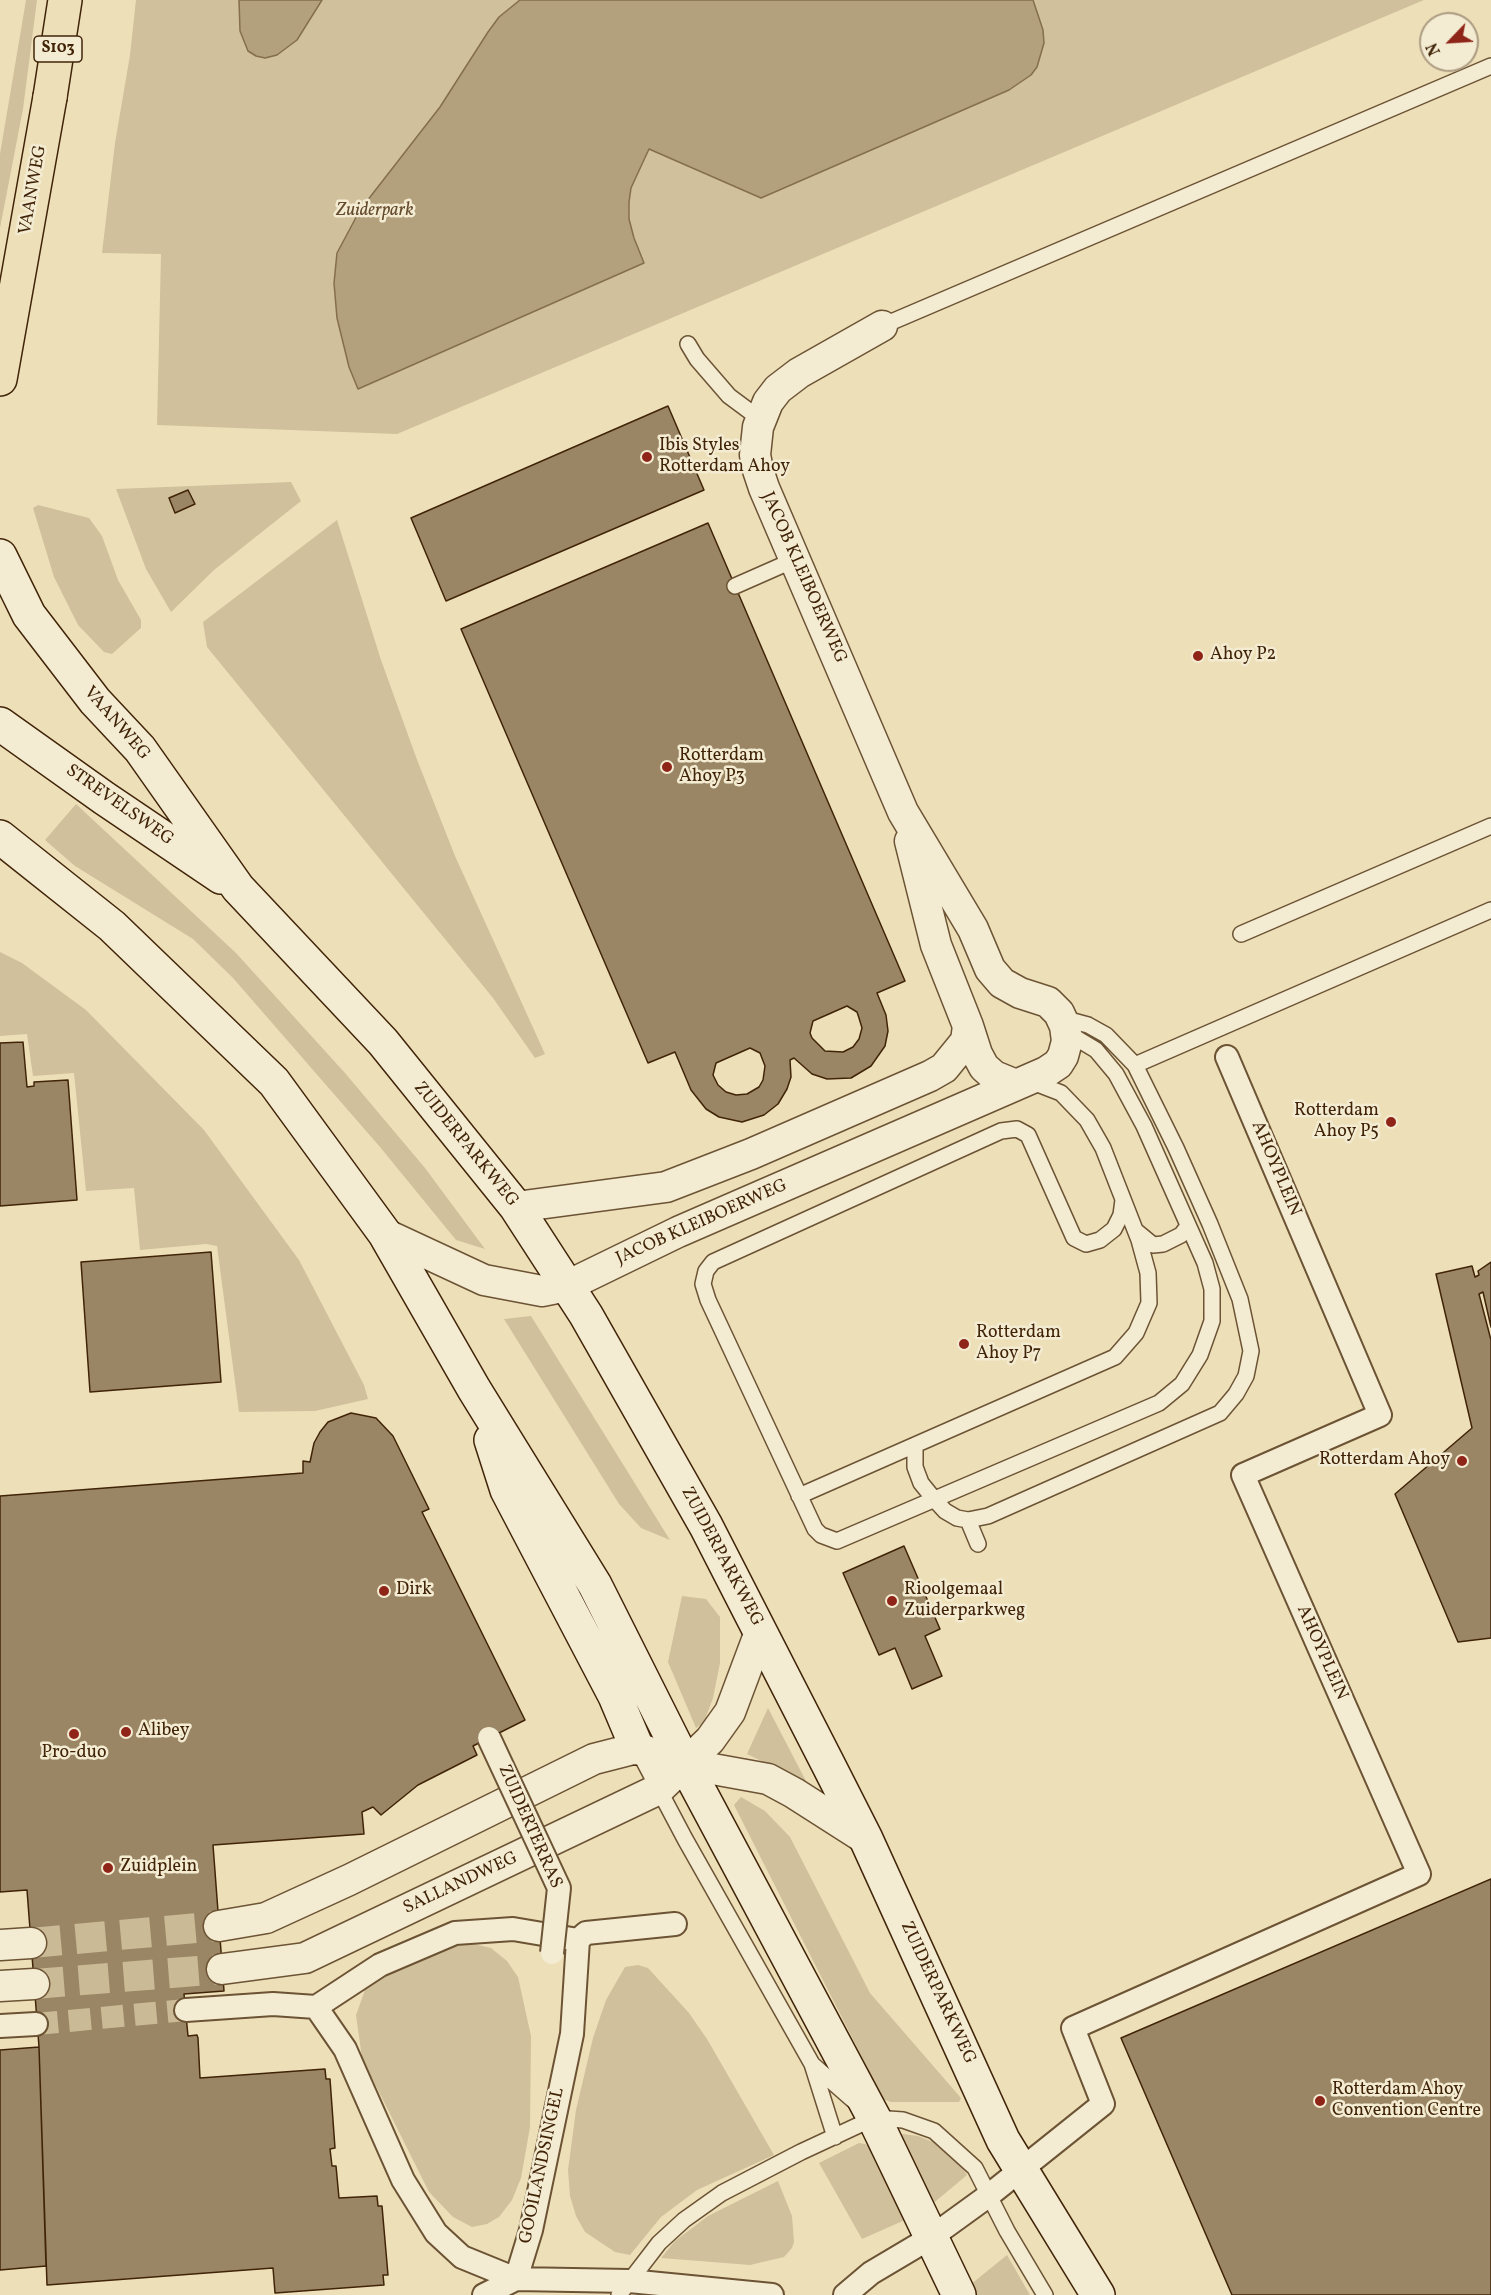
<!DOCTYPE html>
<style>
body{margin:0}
#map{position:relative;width:1491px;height:2295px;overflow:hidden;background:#ede0b9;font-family:Vollkorn,serif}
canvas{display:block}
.north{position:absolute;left:1419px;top:12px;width:60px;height:60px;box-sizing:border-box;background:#f3ebd2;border:2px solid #ac9b81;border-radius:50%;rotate:245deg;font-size:16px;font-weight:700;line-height:24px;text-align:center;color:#412408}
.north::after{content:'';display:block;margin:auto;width:21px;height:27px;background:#8f2418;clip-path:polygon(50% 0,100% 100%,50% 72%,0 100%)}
</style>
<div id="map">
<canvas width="1491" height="2295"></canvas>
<div class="north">N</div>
</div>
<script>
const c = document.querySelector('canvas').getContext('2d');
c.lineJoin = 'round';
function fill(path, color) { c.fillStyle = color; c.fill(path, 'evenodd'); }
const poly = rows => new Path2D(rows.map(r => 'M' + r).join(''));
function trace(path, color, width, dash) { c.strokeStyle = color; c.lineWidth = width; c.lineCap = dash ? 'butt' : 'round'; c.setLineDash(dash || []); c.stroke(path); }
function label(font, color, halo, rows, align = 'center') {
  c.font = font + ' Vollkorn,serif'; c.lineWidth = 5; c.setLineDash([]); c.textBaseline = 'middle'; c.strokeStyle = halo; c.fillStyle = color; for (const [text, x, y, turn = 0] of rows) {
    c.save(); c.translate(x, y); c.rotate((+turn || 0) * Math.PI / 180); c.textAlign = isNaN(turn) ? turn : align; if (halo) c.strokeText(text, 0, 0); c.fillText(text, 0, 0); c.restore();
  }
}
fill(poly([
 [26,0,37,0,23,109,0,228,0,154],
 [136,0,1424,0,397,434,157,425,161,254,102,253,115,143,130,55],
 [291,482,301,501,214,570,171,612,146,569,116,489],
 [38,505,89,518,102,536,118,580,141,620,141,628,112,654,104,652,78,625,54,577,33,508],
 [337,520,381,660,416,757,455,856,545,1054,535,1058,493,998,207,647,203,622],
 [76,804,236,953,345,1073,425,1168,485,1249,456,1240,380,1147,233,978,193,939,75,866,45,840],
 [0,952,22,963,86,1010,204,1130,299,1260,364,1385,368,1399,315,1411,239,1412,217,1246,206,1244,140,1250,134,1188,86,1191,74,1073,33,1076,27,1034,0,1036],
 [531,1316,670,1540,641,1528,619,1504,504,1319],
 [682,1596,706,1599,720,1617,720,1663,713,1698,704,1722,696,1728,668,1662],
 [768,1708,807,1783,747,1754],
 [741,1797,765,1811,790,1837,870,1993,961,2098,959,2102,891,2102,876,2097,868,2069,734,1805],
 [465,1942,491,1948,507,1961,518,1977,531,2036,530,2127,521,2178,512,2200,499,2217,487,2224,472,2227,453,2217,429,2192,362,2058,356,2015,365,1990,393,1965,434,1950],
 [638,1965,648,1968,689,2013,707,2039,774,2155,697,2190,661,2217,630,2255,615,2252,585,2232,576,2216,570,2196,568,2170,576,2110,593,2038,606,2000,625,1967],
 [903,2134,918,2136,938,2144,958,2162,967,2175,930,2206,900,2135],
 [859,2143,865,2144,872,2148,905,2220,862,2239,819,2163],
 [778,2181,792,2216,794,2242,792,2248,784,2257,750,2265,661,2258,675,2241,708,2216],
 [1007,2255,1030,2295,975,2295,970,2285]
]), '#d0c09b');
const water = poly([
 [239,0,322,0,297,40,277,55,265,58,256,56,248,51,240,31,239,0],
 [520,0,1033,0,1043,30,1044,43,1037,67,1031,75,1009,90,761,198,649,149,631,188,629,202,629,219,634,238,644,263,358,389,349,367,337,318,334,283,337,253,360,210,440,107,488,32,499,17,520,0]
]);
fill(water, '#b3a07d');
trace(water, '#856e4e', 1.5);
const building = poly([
 [668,406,704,490,446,601,411,518,668,406],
 [188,490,195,504,175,513,169,498,188,490],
 [708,523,905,981,877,993,886,1015,888,1031,885,1046,871,1066,851,1078,827,1079,812,1074,794,1058,790,1060,791,1077,787,1089,778,1104,764,1115,742,1122,719,1117,706,1109,691,1090,675,1052,648,1063,461,629,708,523],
 [847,1006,857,1012,859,1018,862,1028,859,1039,853,1047,843,1052,825,1051,812,1038,810,1033,813,1021,847,1006],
 [750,1048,760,1053,765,1066,763,1080,759,1087,747,1094,736,1095,726,1092,718,1085,713,1075,716,1063,750,1048],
 [23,1042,27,1087,34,1086,34,1082,68,1080,77,1200,0,1206,0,1043,23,1042],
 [211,1252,221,1382,90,1392,81,1262,211,1252],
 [1491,1262,1491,1327,1483,1292,1479,1294,1491,1340,1491,1638,1458,1642,1395,1494,1472,1428,1436,1274,1472,1266,1475,1277,1479,1275,1478,1271,1491,1262],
 [351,1413,376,1418,393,1436,429,1509,422,1512,525,1720,473,1746,477,1755,418,1785,381,1815,373,1807,362,1812,364,1834,213,1845,224,1991,184,1994,188,2036,197,2035,198,2038,200,2078,325,2069,326,2079,330,2079,335,2148,330,2149,332,2166,336,2166,339,2198,377,2196,378,2206,382,2206,388,2275,383,2275,384,2285,275,2293,273,2268,47,2285,39,2047,27,1890,0,1892,0,1496,303,1473,303,1461,310,1462,314,1443,320,1432,328,1422,351,1413],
 [904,1546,940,1629,925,1636,942,1676,912,1689,895,1648,879,1655,843,1573,904,1546],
 [1491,1879,1491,2295,1232,2295,1121,2038,1491,1879],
 [39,2047,46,2266,0,2270,0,2050,39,2047]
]);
fill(building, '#9a8664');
trace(building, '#412408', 1.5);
trace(poly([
 [36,2024,186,2010]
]), '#cbba96', 22, [22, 11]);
trace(poly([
 [31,1943,219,1926],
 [34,1984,222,1969]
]), '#cbba96', 30, [30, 15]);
const service = poly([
 [882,326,1491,66],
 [688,344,697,359,729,396,760,419],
 [735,586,794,560],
 [1241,934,1491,826],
 [1066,1032,1096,1050,1116,1074,1144,1126,1205,1263,1212,1289,1212,1321,1200,1355,1182,1384,1159,1403,837,1541,821,1535,815,1529,708,1300,703,1284,706,1271,713,1262,1001,1131,1017,1129,1028,1135,1074,1238,1086,1244,1100,1240,1114,1229,1121,1215,1123,1200],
 [1135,1065,1491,910],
 [1136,1231,1153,1245,1163,1244,1181,1235,1188,1226],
 [915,1445,915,1467,921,1483,934,1499,945,1511,957,1518,968,1520,988,1516,1220,1413,1236,1394,1246,1376,1251,1351,1240,1299,1210,1224,1176,1148,1135,1065,1106,1035,1088,1025,1062,1018],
 [799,1496,1115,1357,1136,1333,1149,1303,1148,1273,1139,1240,1103,1148,1087,1120,1061,1093,1030,1081],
 [968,1520,978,1544],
 [638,1750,685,1839,812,2064,835,2137],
 [813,2065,853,2100],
 [619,2295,659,2243,684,2220,722,2193,801,2152,874,2118,903,2120,934,2131,975,2168,1007,2231,1045,2295]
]);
const pedestrian = poly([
 [577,1945,578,1940,586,1933,675,1924],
 [316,2007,345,2049,403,2180,436,2233,462,2257,516,2279,629,2281,772,2295],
 [186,2010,273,2004,316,2007,380,1965,455,1933,513,1929,578,1940,572,2034,531,2230,516,2279],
 [0,2026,36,2024],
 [484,2295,516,2279],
 [845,2295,871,2273,930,2238,988,2196,1103,2104,1073,2028,1419,1874,1243,1475,1380,1415,1227,1057]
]);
const minor = poly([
 [968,1026,977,1054,984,1067,994,1076,1016,1085],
 [516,1207,666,1187,751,1154,930,1076,944,1068,966,1041,968,1026,936,945,910,841],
 [385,1234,484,1280,542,1291,567,1286,678,1232,1046,1072,1058,1064,1063,1056,1067,1041,1065,1026,1059,1013,1048,1002,1020,993,1002,983,990,969,973,929,903,812,764,488,758,470,755,455,758,427,768,402,778,389,799,373,882,326],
 [219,1926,266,1918,349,1880,594,1759,637,1748,685,1764,768,1779,794,1793,866,1839],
 [0,1945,31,1943],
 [222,1969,305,1958,659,1789,710,1740,730,1712,760,1632],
 [0,1986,34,1984]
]);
const secondary = poly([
 [0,556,29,615,95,701,140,749,238,888,383,1042,516,1207,586,1315,706,1526,829,1766,866,1839,1003,2140,1098,2295],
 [0,724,104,798,221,877],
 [0,837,112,926,274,1082,385,1234,474,1389,595,1585,685,1764,874,2118,959,2295],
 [491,1440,507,1490,615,1696,637,1748]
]);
const primary = poly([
 [0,379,50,97]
]);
const trunk = poly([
 [50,97,65,0]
]);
trace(service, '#6c5334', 18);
trace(pedestrian, '#6c5334', 26);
trace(minor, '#6c5334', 33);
trace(secondary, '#412408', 36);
trace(primary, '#412408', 36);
trace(trunk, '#412408', 36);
trace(service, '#f3ebd2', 15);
trace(pedestrian, '#f3ebd2', 22);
trace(minor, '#f3ebd2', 30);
trace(secondary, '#f3ebd2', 33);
trace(primary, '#ede0b9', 33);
trace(trunk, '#ede0b9', 33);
const pedestrianBridge = poly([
 [489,1738,559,1888,552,1953]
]);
trace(pedestrianBridge, '#6c5334', 26, []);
trace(pedestrianBridge, '#f3ebd2', 22);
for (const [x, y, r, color] of [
 [647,457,6,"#8f2418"],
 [1198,656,6,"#8f2418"],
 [667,767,6,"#8f2418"],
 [1391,1122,6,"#8f2418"],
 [964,1344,6,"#8f2418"],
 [1462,1461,6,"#8f2418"],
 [384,1591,6,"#8f2418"],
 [892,1601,6,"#8f2418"],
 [126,1732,6,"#8f2418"],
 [74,1734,6,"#8f2418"],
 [108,1868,6,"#8f2418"],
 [1320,2101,6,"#8f2418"]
]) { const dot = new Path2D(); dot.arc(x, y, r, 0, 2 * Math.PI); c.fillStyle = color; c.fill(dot); trace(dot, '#f3ebd2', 2); }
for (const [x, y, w] of [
 [58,49,48]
]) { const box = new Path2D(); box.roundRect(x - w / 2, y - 13, w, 26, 4.5); c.fillStyle = '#f3ebd2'; c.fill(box); trace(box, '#412408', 1.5); }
label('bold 16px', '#412408', null, [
 ["S103",58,49]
]);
label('18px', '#412408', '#f3ebd2', [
 ["VAANWEG",34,190,-80],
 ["JACOB KLEIBOERWEG",803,578,66],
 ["VAANWEG",116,724,49],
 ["STREVELSWEG",119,806,35],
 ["ZUIDERPARKWEG",465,1145,51],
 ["AHOYPLEIN",1275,1169,67],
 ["JACOB KLEIBOERWEG",702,1223,-24],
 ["ZUIDERPARKWEG",721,1557,62],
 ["AHOYPLEIN",1321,1653,66],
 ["ZUIDERTERRAS",529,1827,66],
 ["SALLANDWEG",461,1884,-25],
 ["ZUIDERPARKWEG",937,1993,65],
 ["GOOILANDSINGEL",543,2166,-78]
]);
label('italic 18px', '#654b2d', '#f3ebd2', [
 ["Zuiderpark",375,212]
]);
label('18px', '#412408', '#f3ebd2', [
 ["Ibis Styles",659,447],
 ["Rotterdam Ahoy",659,468],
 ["Ahoy P2",1210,656],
 ["Rotterdam",679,757],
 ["Ahoy P3",679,778],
 ["Rotterdam",1379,1112,"right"],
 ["Ahoy P5",1379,1133,"right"],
 ["Rotterdam",976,1334],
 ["Ahoy P7",976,1355],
 ["Rotterdam Ahoy",1450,1461,"right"],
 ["Dirk",396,1591],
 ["Rioolgemaal",904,1591],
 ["Zuiderparkweg",904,1612],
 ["Alibey",138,1732],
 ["Pro-duo",74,1754,"center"],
 ["Zuidplein",120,1868],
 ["Rotterdam Ahoy",1332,2091],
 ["Convention Centre",1332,2112]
], 'left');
</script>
